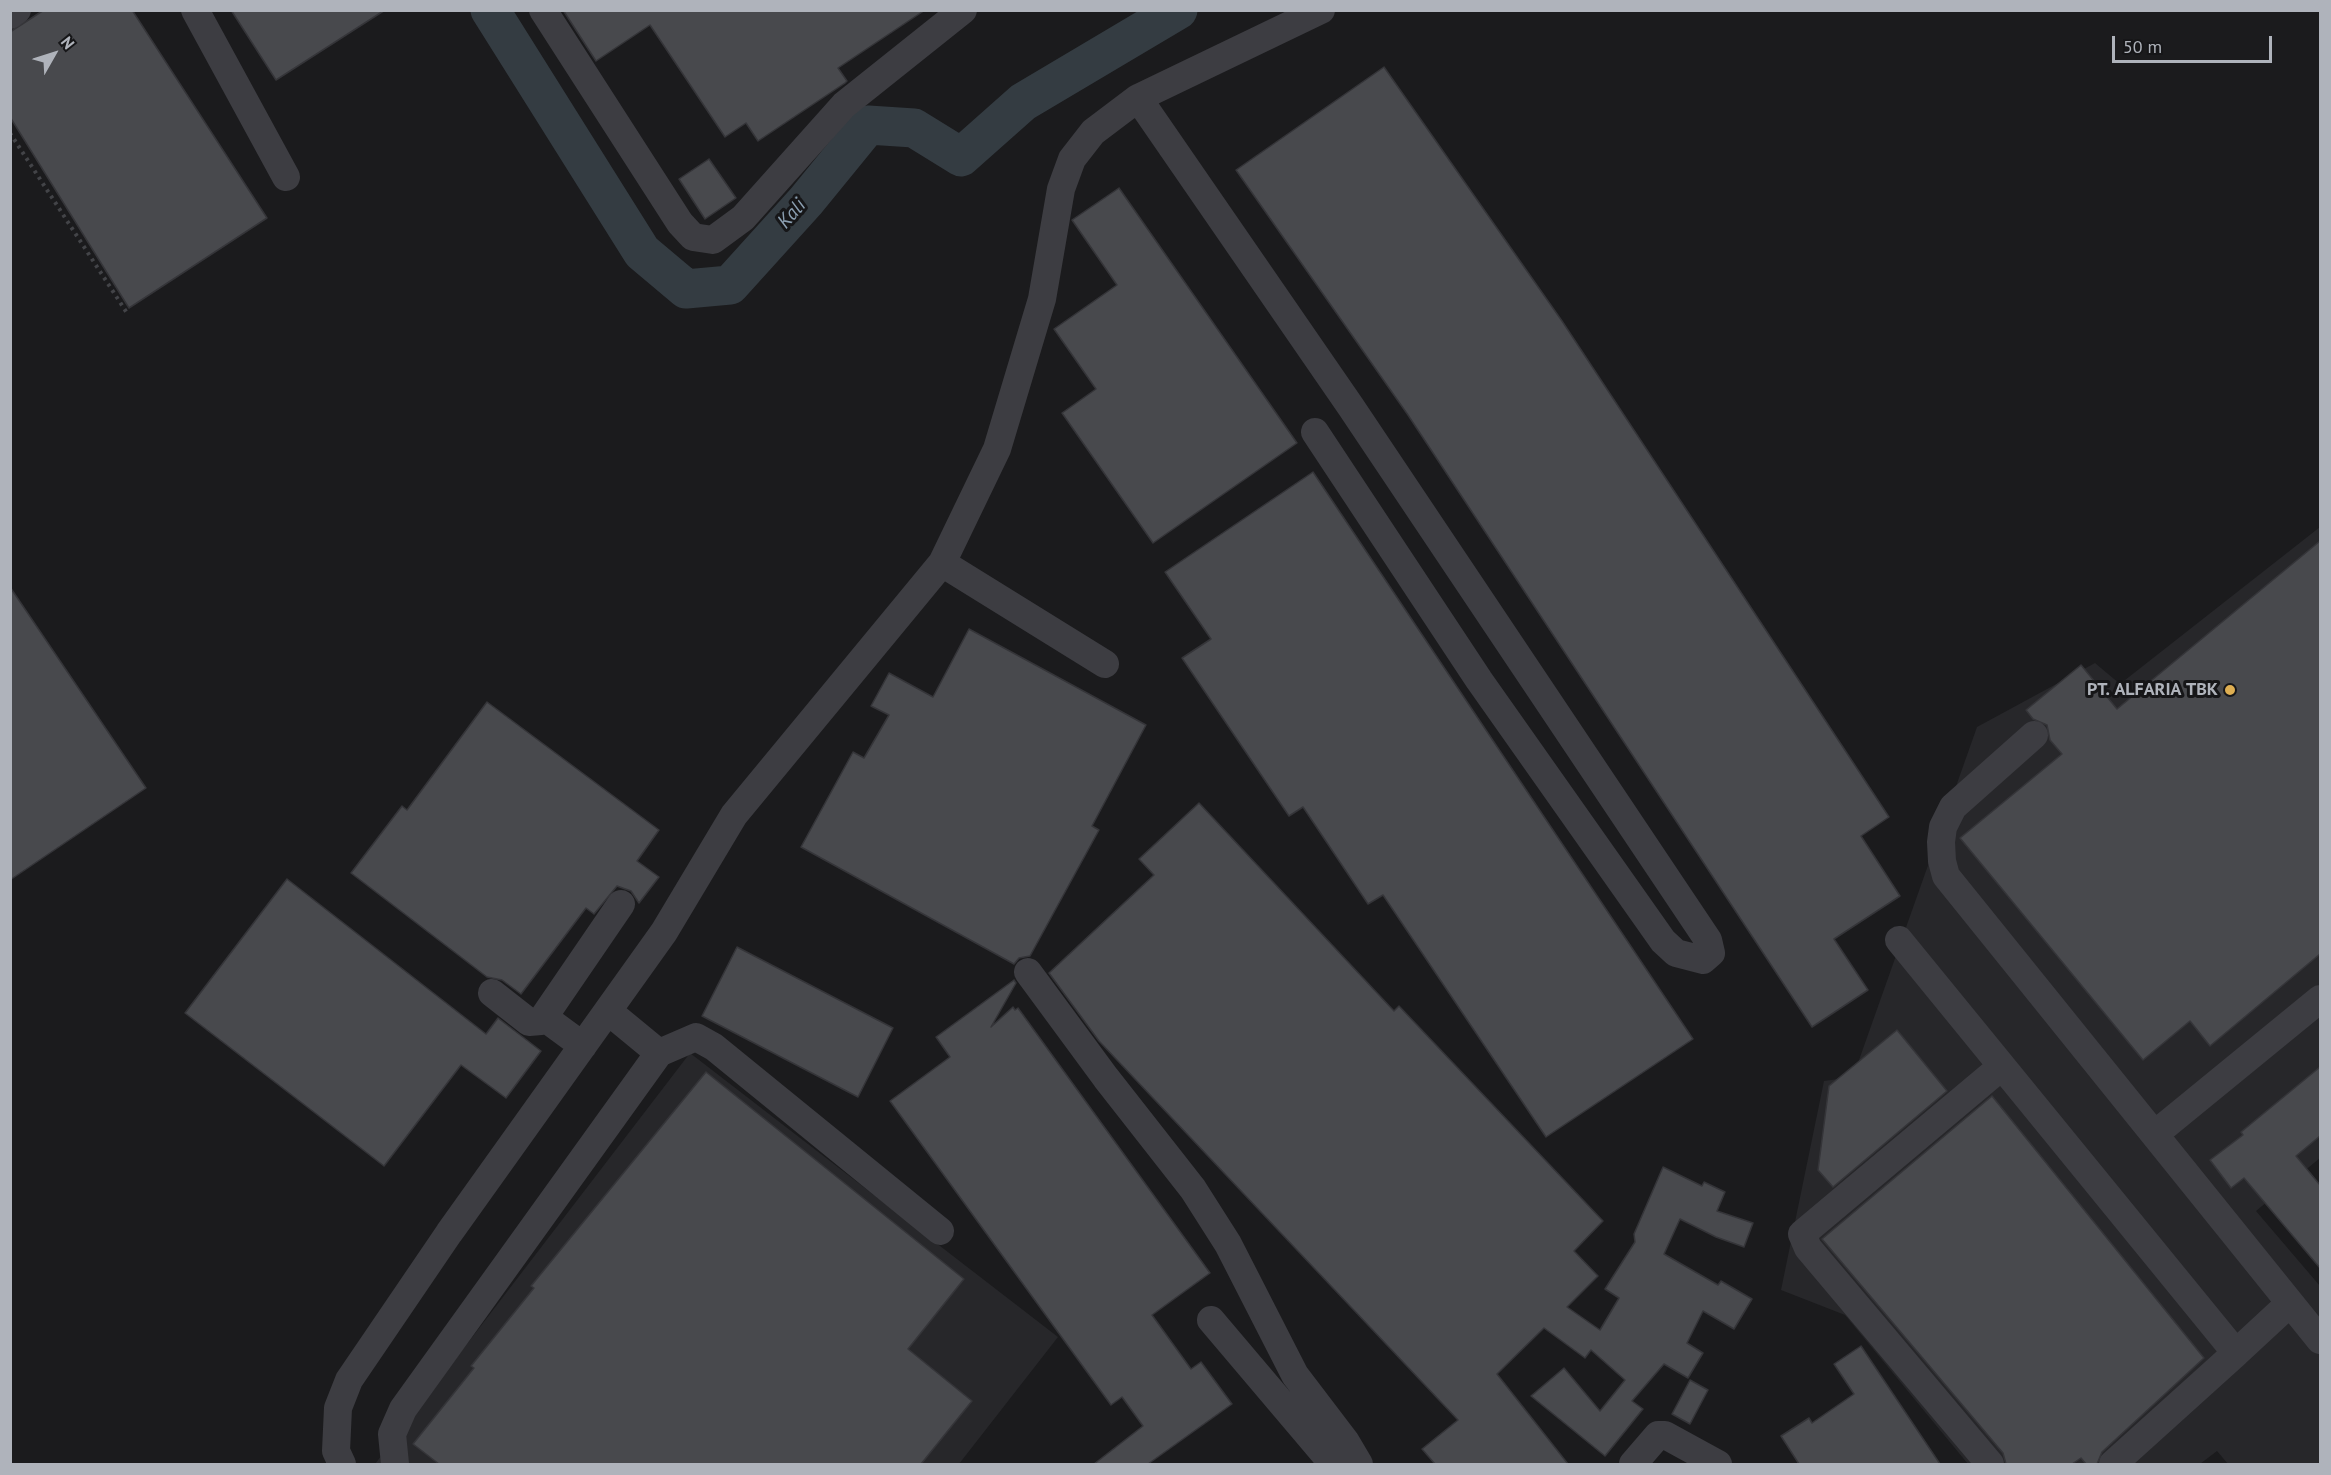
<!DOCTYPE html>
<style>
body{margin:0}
#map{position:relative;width:2331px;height:1475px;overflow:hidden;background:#1b1b1d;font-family:"PT Sans",sans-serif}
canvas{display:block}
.frame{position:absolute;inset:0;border:12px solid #afb3bb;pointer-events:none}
.north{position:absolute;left:24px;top:24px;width:60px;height:60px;-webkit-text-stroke:4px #161618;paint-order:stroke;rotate:51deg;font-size:16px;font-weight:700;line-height:24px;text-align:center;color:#afb3bb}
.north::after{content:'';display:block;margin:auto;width:21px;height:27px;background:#afb3bb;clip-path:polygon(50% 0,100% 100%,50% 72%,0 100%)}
.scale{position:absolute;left:2112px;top:36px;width:160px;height:27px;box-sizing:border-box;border:3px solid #afb3bb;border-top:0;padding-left:8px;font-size:18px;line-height:21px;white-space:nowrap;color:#afb3bb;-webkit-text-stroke:4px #161618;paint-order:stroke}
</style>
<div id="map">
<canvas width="2331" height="1475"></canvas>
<div class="frame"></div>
<div class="north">N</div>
<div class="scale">50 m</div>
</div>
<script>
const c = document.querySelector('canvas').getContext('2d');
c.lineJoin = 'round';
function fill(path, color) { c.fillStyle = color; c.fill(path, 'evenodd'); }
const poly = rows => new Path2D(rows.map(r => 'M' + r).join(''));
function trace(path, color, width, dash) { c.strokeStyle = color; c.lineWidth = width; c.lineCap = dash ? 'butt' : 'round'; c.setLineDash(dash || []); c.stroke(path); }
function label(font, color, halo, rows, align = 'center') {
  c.font = font + ' "PT Sans",sans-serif'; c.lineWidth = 6; c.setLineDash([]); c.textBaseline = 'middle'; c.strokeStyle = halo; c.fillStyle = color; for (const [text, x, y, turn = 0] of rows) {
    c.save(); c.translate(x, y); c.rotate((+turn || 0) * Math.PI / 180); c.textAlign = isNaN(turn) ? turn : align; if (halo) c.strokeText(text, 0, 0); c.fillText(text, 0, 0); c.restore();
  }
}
fill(poly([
 [2320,527,2320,1158,2256,1211,2320,1286,2320,1464,2228,1464,2217,1451,2200,1464,1968,1464,1845,1315,1781,1290,1824,1081,1853,1077,1977,727,2095,663,2120,684],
 [690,1053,1058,1337,959,1464,375,1464]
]), '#27272a');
trace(poly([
 [490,10,642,252,686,289,730,285,806,201,868,125,914,128,961,157,1023,102,1178,10]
]), '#343c42', 39);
const building = poly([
 [44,10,132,10,267,218,129,308,10,117,10,32,44,10],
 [231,10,385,10,276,80,231,10],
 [563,10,925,10,838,68,847,81,845,83,758,141,746,123,725,137,650,25,596,61,563,10],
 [1384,67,1562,321,1889,817,1861,836,1900,896,1834,939,1868,990,1812,1027,1408,415,1236,170,1384,67],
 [709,159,736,198,705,219,679,179,709,159],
 [1119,188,1297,443,1153,543,1062,413,1096,389,1054,329,1117,285,1072,220,1119,188],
 [1313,472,1693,1039,1546,1137,1383,895,1368,904,1303,807,1289,816,1182,658,1211,639,1165,572,1313,472],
 [2320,541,2320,954,2210,1046,2190,1021,2143,1060,1960,838,2062,754,2050,740,2047,725,2033,719,2026,710,2081,665,2117,709,2320,541],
 [10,587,146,788,10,880,10,587],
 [969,629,1146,725,1092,826,1099,830,1030,956,1019,958,1014,964,801,847,853,752,864,758,889,715,871,706,889,673,933,697,969,629],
 [487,702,659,830,637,861,659,877,639,903,631,891,617,886,594,914,586,908,521,994,502,980,487,977,351,873,402,806,407,810,487,702],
 [1199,803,1394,1011,1399,1006,1603,1221,1574,1251,1598,1276,1567,1307,1600,1330,1619,1298,1605,1289,1635,1242,1634,1234,1663,1167,1702,1186,1704,1182,1725,1192,1717,1211,1753,1223,1744,1247,1716,1237,1680,1219,1664,1254,1718,1285,1721,1281,1752,1299,1734,1329,1703,1311,1687,1343,1703,1353,1688,1378,1664,1364,1632,1401,1643,1409,1605,1456,1531,1396,1564,1368,1600,1411,1625,1380,1591,1350,1585,1358,1544,1328,1497,1374,1568,1464,1435,1464,1422,1449,1458,1420,1099,1041,1049,973,1154,875,1139,859,1199,803],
 [287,879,486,1034,498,1018,541,1051,506,1098,461,1065,384,1166,185,1013,287,879],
 [737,947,893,1028,858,1097,702,1016,737,947],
 [1014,980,1016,983,991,1027,1013,1007,1015,1010,1018,1008,1210,1273,1152,1315,1191,1369,1201,1362,1232,1404,1148,1464,1094,1464,1143,1426,1122,1397,1111,1405,890,1101,950,1057,936,1037,1014,980],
 [1897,1030,1947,1091,1833,1187,1818,1170,1829,1086,1897,1030],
 [2320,1067,2320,1136,2296,1156,2320,1185,2320,1268,2244,1178,2231,1188,2210,1160,2243,1135,2241,1132,2320,1067],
 [706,1072,964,1279,908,1349,972,1401,921,1464,439,1464,413,1444,474,1368,471,1366,534,1288,531,1286,706,1072],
 [1992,1096,2204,1358,2102,1452,2097,1464,2086,1464,2081,1458,2072,1464,2006,1464,2003,1453,1822,1239,1992,1096],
 [1861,1346,1940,1464,1799,1464,1781,1436,1809,1418,1812,1423,1854,1394,1834,1364,1861,1346],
 [1690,1380,1708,1390,1690,1424,1672,1414,1690,1380]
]);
fill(building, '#48494d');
trace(building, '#353539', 1.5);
trace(poly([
 [10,133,127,313]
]), '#434448', 4, [3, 4.5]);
trace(poly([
 [195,10,286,177],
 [543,10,680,223,693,237,713,240,743,218,844,105,963,10],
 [10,15,17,10],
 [1138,98,1351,407,1708,940,1711,953,1703,960,1676,953,1663,941,1479,680,1315,432],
 [942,563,1105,664],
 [2034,735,1953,807,1943,827,1941,842,1942,861,1946,876,2320,1340],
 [1899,940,2236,1353,2290,1303],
 [1028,972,1106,1078,1193,1189,1228,1244,1295,1375,1346,1442,1359,1464],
 [492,993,529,1022,541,1021,621,904],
 [608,1011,659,1053,696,1037,714,1047,940,1231],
 [545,1018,583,1046],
 [2155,1134,2320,999],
 [1211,1320,1333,1464],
 [342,1464,336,1451,338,1408,349,1380,449,1233,664,932,734,815,942,563,997,449,1042,299,1061,189,1072,159,1093,132,1138,98,1321,10],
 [395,1464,392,1434,403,1409,659,1053],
 [1633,1464,1658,1435,1665,1435,1718,1464],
 [1990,1464,1808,1248,1802,1234,2001,1067],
 [2113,1464,2236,1353]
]), '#3d3d42', 28);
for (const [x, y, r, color] of [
 [2230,690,6,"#deae52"]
]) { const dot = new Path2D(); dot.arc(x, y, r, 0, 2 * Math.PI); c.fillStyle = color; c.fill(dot); trace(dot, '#161618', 2); }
label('bold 18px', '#afb3bb', '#161618', [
 ["PT. ALFARIA TBK",2218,690]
], 'right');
label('italic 20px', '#8b9fb1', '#161618', [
 ["Kali",792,214,-49]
]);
</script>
